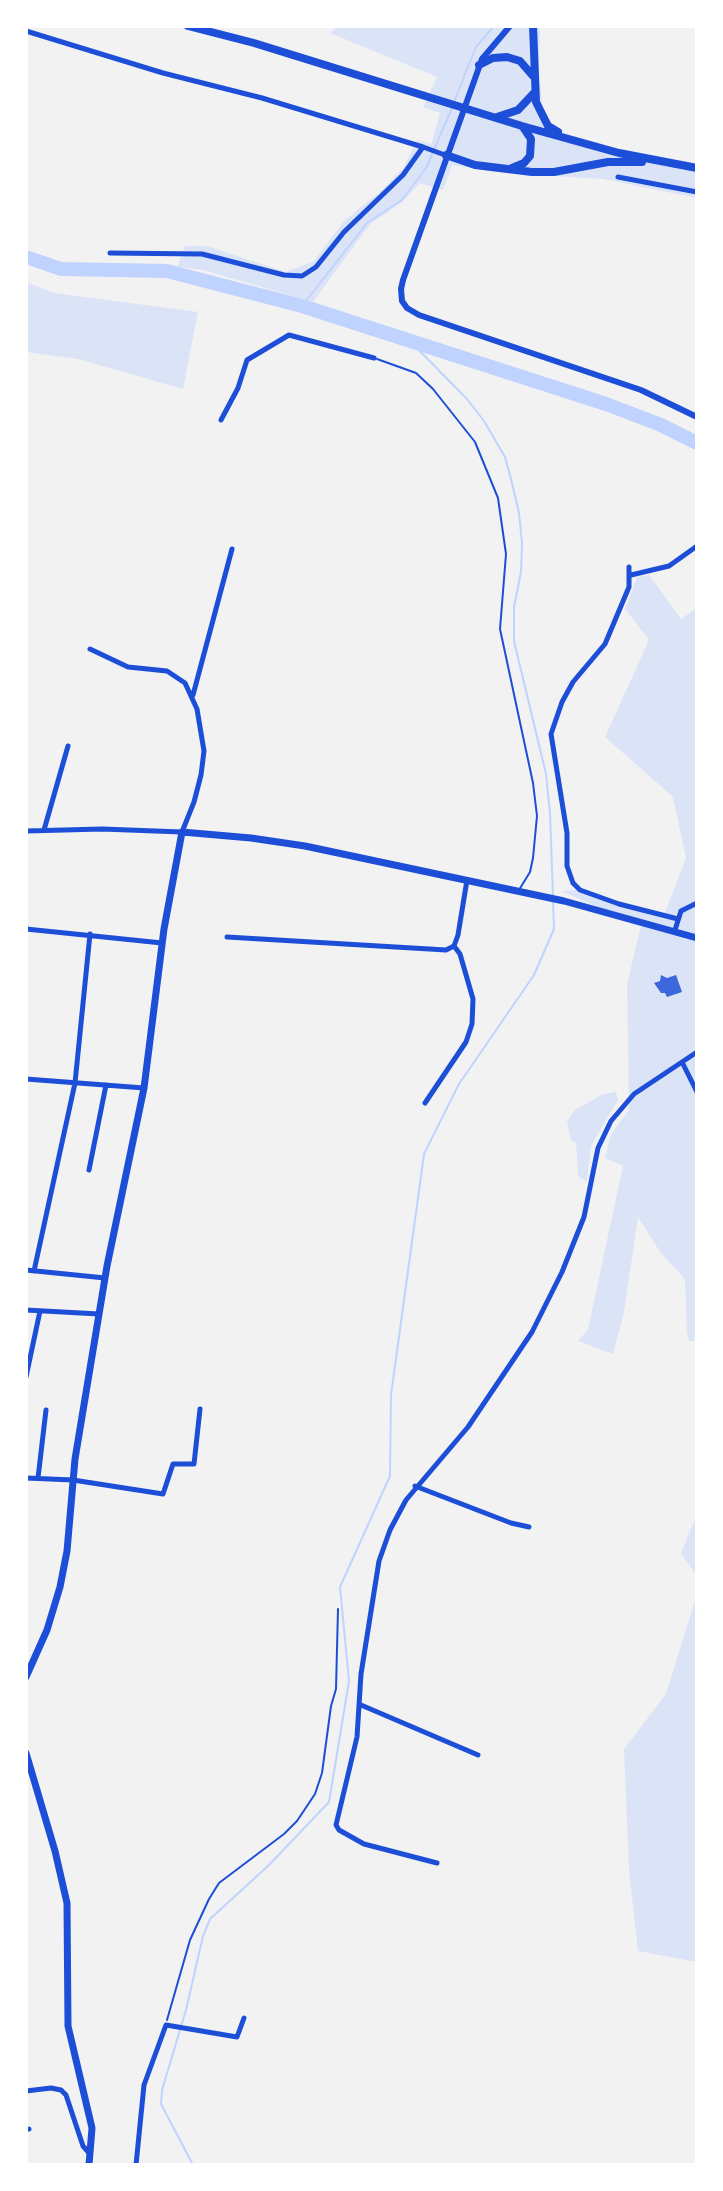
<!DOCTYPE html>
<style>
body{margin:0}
#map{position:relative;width:723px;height:2191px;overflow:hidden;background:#f2f2f2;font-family:"Exo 2",sans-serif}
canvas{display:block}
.frame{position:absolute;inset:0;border:28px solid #fff;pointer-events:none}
</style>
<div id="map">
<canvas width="723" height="2191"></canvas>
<div class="frame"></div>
</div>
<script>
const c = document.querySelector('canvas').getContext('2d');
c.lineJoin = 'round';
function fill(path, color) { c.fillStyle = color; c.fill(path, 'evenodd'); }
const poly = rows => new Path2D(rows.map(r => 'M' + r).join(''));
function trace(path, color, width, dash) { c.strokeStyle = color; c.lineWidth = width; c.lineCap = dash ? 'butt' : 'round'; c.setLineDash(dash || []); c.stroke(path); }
fill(poly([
 [337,26,540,26,539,71,542,103,546,117,557,131,620,150,697,164,697,198,603,179,505,173,452,165,443,190,420,183,402,202,370,224,313,302,203,270,177,267,185,246,207,246,286,272,314,261,344,221,382,190,404,167,417,140,431,144,440,113,423,107,437,77,330,33],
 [26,282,55,293,198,312,183,389,78,359,26,352],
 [649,575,681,619,697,608,697,1341,689,1341,687,1332,685,1279,660,1252,638,1217,624,1312,613,1354,578,1341,588,1329,623,1166,605,1158,611,1134,629,1110,627,984,641,926,561,891,580,890,664,915,686,858,673,797,605,737,649,640,625,609,637,577],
 [616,1092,618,1100,591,1146,587,1182,578,1176,576,1143,571,1141,567,1121,575,1110,603,1094],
 [697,1514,697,1576,681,1553],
 [697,1594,697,1962,638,1951,629,1870,624,1749,666,1694]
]), '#dbe4f7');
trace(poly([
 [454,102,476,47,494,26],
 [302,306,367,223,402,200,426,168,452,108],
 [409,340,467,399,484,421,505,457,511,479,519,513,522,543,521,572,514,607,514,641,546,774,550,813,553,896],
 [193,2165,161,2104,162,2090,186,2010,203,1936,210,1919,268,1866,329,1802,349,1681,340,1587,390,1476,391,1395,424,1154,459,1084,534,975,554,929,553,902]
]), '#bfd3fe', 2);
trace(poly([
 [26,257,61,269,167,271,302,306,606,404,661,425,697,443]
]), '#bfd3fe', 14);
fill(poly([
 [661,975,667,978,676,975,682,992,667,997,665,993,661,993,654,983,660,981]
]), '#3d67dc');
trace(poly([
 [167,2020,190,1940,209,1899,219,1883,284,1834,297,1821,315,1794,322,1773,331,1706,336,1689,338,1609]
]), '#1d4ed8', 2);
trace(poly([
 [377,359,416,373,433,389,475,442,498,498,506,554,500,629,533,783,537,816,533,858,530,872,519,890]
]), '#1d4ed8', 2);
trace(poly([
 [26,31,163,73,262,98,423,147],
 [618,177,697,192],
 [110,253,202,254,284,275,302,276,316,267,344,232,403,175,423,147,445,155],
 [221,420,238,388,247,360,289,335,374,358],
 [629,567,629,587,605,644,573,682,562,702,551,734,567,833,567,866,573,883,580,890,619,904,678,919],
 [631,575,669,566,697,546],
 [193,695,232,549],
 [44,830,68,746],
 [26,831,102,829,182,832,194,802,201,775,204,751,197,709,185,683,167,671,128,667,90,649],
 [26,929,162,943],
 [675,930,681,911,697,903],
 [227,937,446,950,454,946,458,935,467,880],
 [682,1062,697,1092],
 [26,1079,144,1088],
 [425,1103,466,1042,472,1024,473,999,460,954,454,946],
 [89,1170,106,1085],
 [26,1270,105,1278],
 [34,1271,75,1083,90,934],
 [26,1310,99,1314],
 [26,1377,40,1311],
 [26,1478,73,1480,163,1494,173,1464,194,1464,200,1409],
 [38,1478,46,1410],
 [415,1486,511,1523,529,1527],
 [361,1705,478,1755],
 [437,1863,364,1844,339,1830,336,1825,357,1737,361,1674,379,1561,390,1530,406,1500,468,1427,532,1332,562,1272,584,1217,598,1148,611,1121,634,1094,697,1052],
 [26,2091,51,2088,61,2090,66,2095,83,2146,90,2154],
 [26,2130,29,2129],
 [136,2165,144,2085,166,2025,237,2037,244,2018]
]), '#1d4ed8', 5);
trace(poly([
 [510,26,482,59,403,280,401,289,402,301,407,308,419,315,641,390,697,417]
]), '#1d4ed8', 6);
trace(poly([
 [26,1677,47,1630,60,1587,67,1551,75,1459,107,1266,144,1088,164,929,182,832,251,838,305,846,564,901,697,938],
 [26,1753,55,1851,67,1903,68,2026,92,2128,89,2165]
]), '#1d4ed8', 7);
trace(poly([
 [188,26,254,43,522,126,619,153,697,168],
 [533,26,536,102,548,126,558,132],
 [479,65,493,58,507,57,520,61,533,76],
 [497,117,518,110,534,93],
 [446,155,475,165,532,172,554,172,608,162,642,162],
 [512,168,524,163,530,156,531,139,523,127]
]), '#1d4ed8', 8);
</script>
